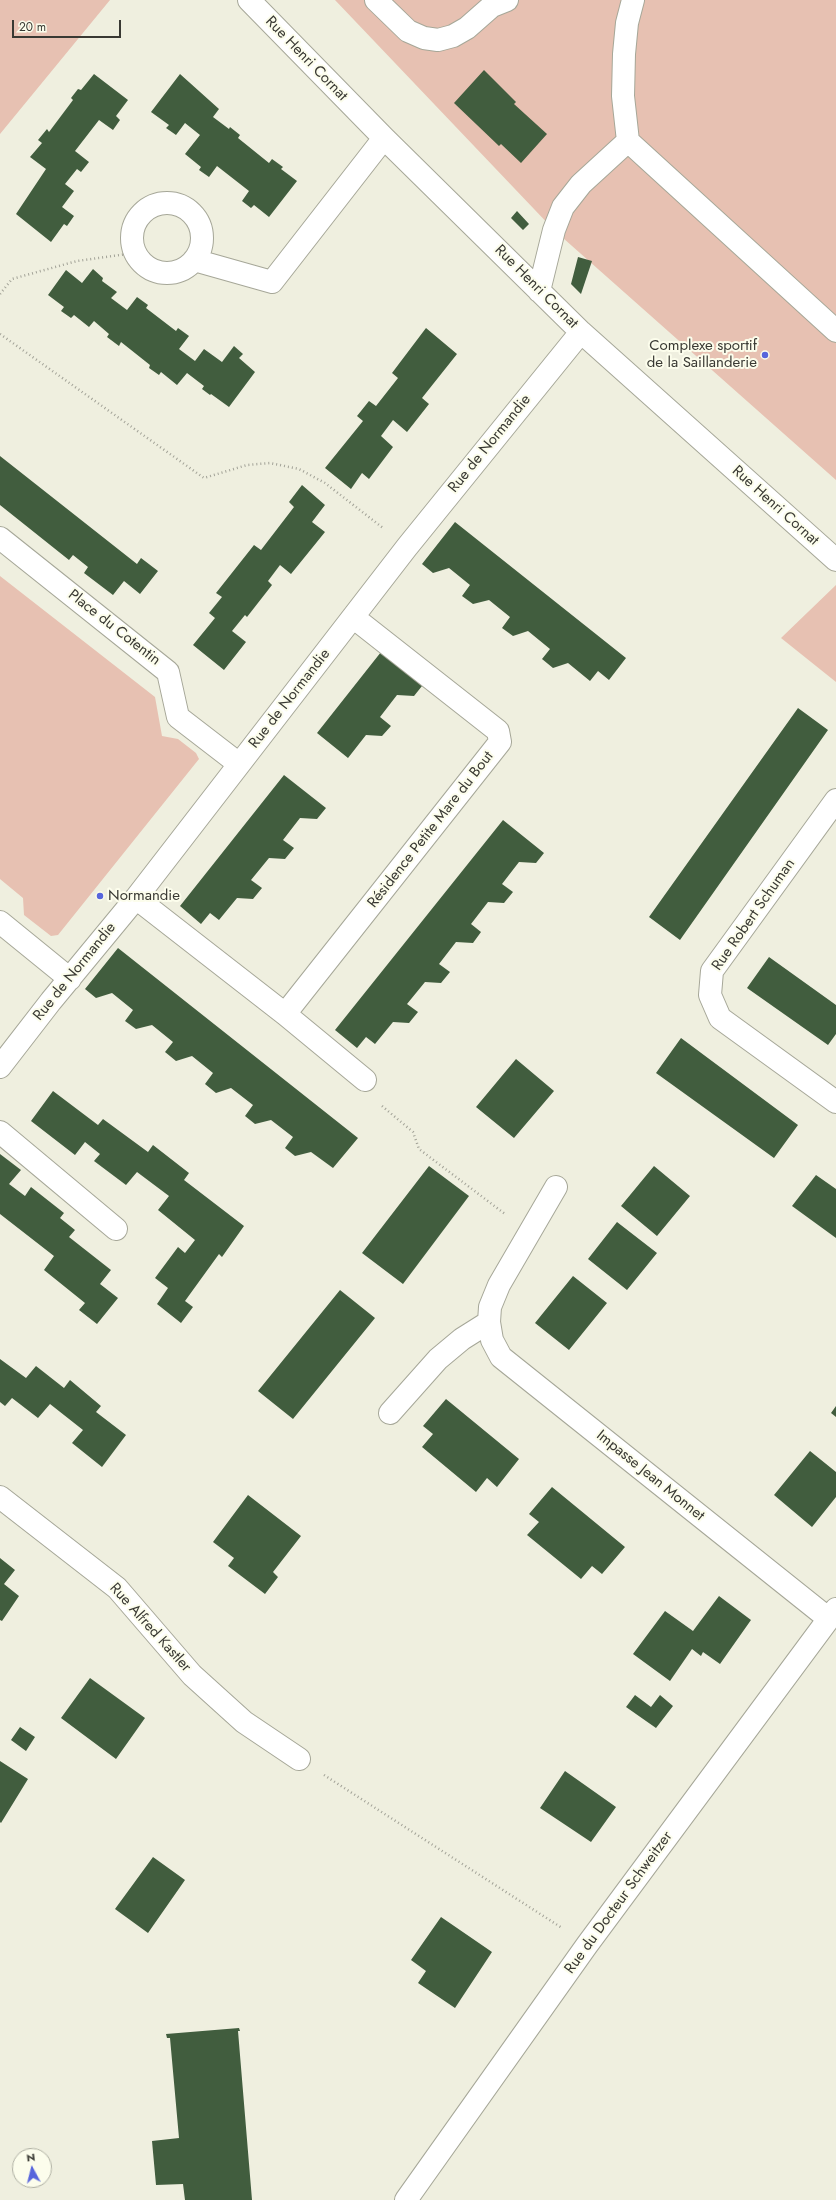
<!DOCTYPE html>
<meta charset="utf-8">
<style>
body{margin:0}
#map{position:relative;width:836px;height:2200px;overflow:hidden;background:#efefdf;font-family:Jost,sans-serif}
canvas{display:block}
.north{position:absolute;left:12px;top:2148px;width:40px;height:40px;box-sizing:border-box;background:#fcfdec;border:1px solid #aeafa2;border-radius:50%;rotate:353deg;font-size:11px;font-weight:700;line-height:16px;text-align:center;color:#393933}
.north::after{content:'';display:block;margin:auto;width:14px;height:18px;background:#5765dc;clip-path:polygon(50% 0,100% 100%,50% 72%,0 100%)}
.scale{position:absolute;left:12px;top:20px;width:109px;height:18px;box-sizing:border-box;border:2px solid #393933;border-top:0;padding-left:5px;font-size:12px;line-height:14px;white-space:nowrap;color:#393933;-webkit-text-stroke:3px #fcfdec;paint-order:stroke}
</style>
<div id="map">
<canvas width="836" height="2200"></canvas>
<div class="north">N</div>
<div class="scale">20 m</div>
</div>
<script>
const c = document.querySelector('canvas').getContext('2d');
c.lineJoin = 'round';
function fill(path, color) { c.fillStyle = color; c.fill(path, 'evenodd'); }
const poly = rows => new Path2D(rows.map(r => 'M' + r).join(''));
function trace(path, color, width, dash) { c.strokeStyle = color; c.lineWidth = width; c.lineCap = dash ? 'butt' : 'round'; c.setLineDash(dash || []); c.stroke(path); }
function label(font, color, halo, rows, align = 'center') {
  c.font = font + ' Jost,sans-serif'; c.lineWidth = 4; c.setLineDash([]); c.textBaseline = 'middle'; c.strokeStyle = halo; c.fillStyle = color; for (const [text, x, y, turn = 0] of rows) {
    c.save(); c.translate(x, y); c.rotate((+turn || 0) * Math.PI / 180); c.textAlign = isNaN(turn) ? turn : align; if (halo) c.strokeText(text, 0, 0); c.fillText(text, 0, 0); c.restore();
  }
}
fill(poly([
 [0,0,110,0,0,134],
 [335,0,836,0,836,480,554,230],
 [0,576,155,697,162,736,178,739,196,753,199,759,58,935,51,936,24,915,23,898,0,879],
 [836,585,836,682,781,638]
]), '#e7c1b2');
fill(poly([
 [484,70,516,102,514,104,547,134,521,163,501,144,499,146,454,103],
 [94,74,128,100,116,116,120,120,113,130,99,120,75,151,89,162,81,172,77,169,65,184,74,191,62,207,74,216,67,226,64,224,51,242,16,214,46,169,30,157,42,143,38,140,47,129,49,132,73,100,71,98,78,89,81,90],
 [180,74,219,109,213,117,229,129,230,127,240,135,238,138,269,163,272,159,283,167,281,169,297,181,269,217,254,205,251,208,242,201,249,191,217,166,209,177,199,170,201,167,185,154,200,135,185,123,176,135,166,128,169,125,151,112],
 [517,211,529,224,523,230,511,218],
 [578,257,592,261,581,294,571,284],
 [93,269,103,278,102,281,117,292,111,298,127,310,137,297,148,305,146,308,176,331,178,328,189,336,179,349,195,361,204,349,222,362,234,346,243,354,239,358,255,372,229,407,211,394,210,395,202,389,204,386,187,373,177,385,161,372,159,375,149,368,150,365,121,342,119,346,107,337,109,334,94,321,89,327,74,315,71,318,61,311,64,307,48,295,66,270,82,283],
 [426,328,457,354,422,398,429,404,407,432,393,420,381,436,393,447,369,479,362,473,351,489,325,468,363,421,357,416,369,401,376,406,398,378,392,373],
 [0,456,137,564,141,558,158,571,140,594,124,581,113,595,84,573,88,567,73,555,69,560,0,505],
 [302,485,325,505,312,522,325,532,291,574,280,565,268,581,272,585,247,617,245,615,232,631,246,642,224,670,193,645,215,618,209,613,222,597,216,593,254,545,261,550,294,507,289,502],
 [455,522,626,658,609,680,598,671,590,681,568,663,553,668,542,659,550,649,528,631,513,636,502,628,510,617,489,600,473,604,462,596,470,585,449,568,433,573,422,564],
 [381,652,422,686,414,696,397,695,380,717,391,726,382,736,366,735,348,758,317,733],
 [798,708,828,730,680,940,649,917],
 [284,775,326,808,317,819,300,818,283,840,294,848,285,859,269,858,251,880,262,888,253,899,237,898,219,920,210,913,201,924,180,906],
 [503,820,544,853,536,863,519,862,502,884,513,892,504,903,488,902,471,924,481,932,473,943,456,942,439,964,450,972,441,983,425,982,407,1004,418,1012,409,1023,393,1022,375,1044,366,1037,357,1048,335,1030],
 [118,948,358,1138,333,1168,311,1152,295,1156,285,1148,293,1137,271,1120,255,1124,245,1116,253,1105,231,1088,216,1093,205,1084,213,1073,192,1056,176,1061,165,1052,173,1042,152,1025,136,1029,125,1021,133,1010,112,993,96,998,85,989],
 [769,957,836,1005,836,1034,828,1045,747,988],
 [681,1038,798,1125,774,1158,656,1073],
 [516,1059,554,1091,514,1138,476,1107],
 [53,1091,98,1125,103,1119,148,1152,153,1145,189,1173,184,1180,244,1226,222,1257,219,1254,185,1301,193,1307,181,1323,157,1304,168,1288,155,1278,178,1247,185,1253,195,1240,158,1210,169,1196,137,1172,126,1185,94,1161,100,1154,85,1142,75,1155,31,1121],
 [0,1154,21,1170,9,1184,25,1196,31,1187,64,1213,60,1218,75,1230,69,1237,111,1270,100,1284,118,1298,97,1324,79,1310,85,1303,44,1270,54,1256,0,1214],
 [429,1166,469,1196,403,1284,362,1253],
 [654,1166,690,1196,657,1236,621,1206],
 [816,1175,836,1189,836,1238,792,1206],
 [617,1222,657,1253,627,1290,588,1259],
 [573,1276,607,1303,569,1350,535,1323],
 [340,1290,375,1318,293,1419,258,1391],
 [0,1359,26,1378,36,1366,64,1388,70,1380,101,1406,96,1412,126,1435,102,1467,72,1443,83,1430,50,1404,38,1418,12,1398,5,1406,0,1402],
 [446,1399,519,1459,497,1487,487,1478,476,1492,422,1447,433,1434,423,1426],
 [836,1406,836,1417,831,1413],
 [810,1451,836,1472,836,1497,812,1527,774,1495],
 [552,1487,625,1547,602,1574,592,1566,581,1579,527,1535,539,1522,529,1514],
 [248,1495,301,1536,273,1572,278,1577,265,1594,228,1566,234,1558,213,1542],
 [0,1558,15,1570,4,1584,19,1596,2,1621,0,1620],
 [719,1596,751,1620,720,1664,703,1652,701,1656,692,1649,670,1681,633,1654,665,1611,693,1631],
 [90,1678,145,1718,116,1759,61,1718],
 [635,1695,651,1707,660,1695,673,1706,656,1728,626,1707],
 [20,1727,35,1737,26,1751,11,1740],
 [0,1761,28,1779,1,1823,0,1822],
 [565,1771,616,1807,591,1842,540,1808],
 [153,1857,185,1880,148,1933,115,1909],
 [441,1917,492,1952,455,2008,418,1983,426,1971,411,1960],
 [239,2028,240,2031,238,2031,252,2200,185,2200,183,2184,156,2185,152,2141,179,2138,170,2038,167,2038,166,2034]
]), '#415d3e');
const minor = poly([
 [249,0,384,138,581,332,836,560],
 [376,0,408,31,424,38,438,40,453,36,467,28,492,6,507,0],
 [628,141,623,96,624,54,627,23,633,0],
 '132 238a35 35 0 1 1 70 0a35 35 0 1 1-70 0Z',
 [194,260,272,282,384,138],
 [539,291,554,230,563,207,581,184,628,141,836,331],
 [0,538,168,672,178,717,239,764],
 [836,800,712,971,710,995,720,1018,836,1102],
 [136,898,285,1014,500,742,498,731,353,617],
 [0,922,70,979],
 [285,1014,365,1080],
 [0,1067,51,1001,136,898,407,547,581,332],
 [0,1132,116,1229],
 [556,1187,499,1285,490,1307,489,1322,492,1340,501,1357,829,1619],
 [390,1413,438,1359,462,1339,489,1322],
 [0,1497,117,1588,192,1675,244,1722,299,1759],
 [406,2200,587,1945,836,1609]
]);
trace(minor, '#a6a798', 24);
trace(poly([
 [0,294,12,279,77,261,134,253],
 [0,334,204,478,247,465,270,463,299,469,325,483,383,528],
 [382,1106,413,1132,419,1149,505,1214],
 [324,1775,562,1928]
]), '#a2a297', 2.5, [1, 3]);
trace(minor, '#fff', 22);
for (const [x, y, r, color] of [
 [765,355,4,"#5765dc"],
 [100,896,4,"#5765dc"]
]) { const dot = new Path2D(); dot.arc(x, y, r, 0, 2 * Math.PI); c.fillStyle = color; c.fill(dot); trace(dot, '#fcfdec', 1.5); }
label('15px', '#393933', '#fcfdec', [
 ["Rue Henri Cornat",306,59,46],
 ["Rue Henri Cornat",536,287,45],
 ["Rue de Normandie",490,444,-51],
 ["Rue Henri Cornat",775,506,42],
 ["Place du Cotentin",114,628,38],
 ["Rue de Normandie",290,699,-52],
 ["Résidence Petite Mare du Bout",431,830,-52],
 ["Rue Robert Schuman",754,915,-55],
 ["Rue de Normandie",75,972,-51],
 ["Impasse Jean Monnet",650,1476,39],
 ["Rue Alfred Kastler",150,1628,48],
 ["Rue du Docteur Schweitzer",619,1903,-54]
]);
label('15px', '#393933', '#fcfdec', [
 ["Complexe sportif",757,346],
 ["de la Saillanderie",757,363],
 ["Normandie",108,896,"left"]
], 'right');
</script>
